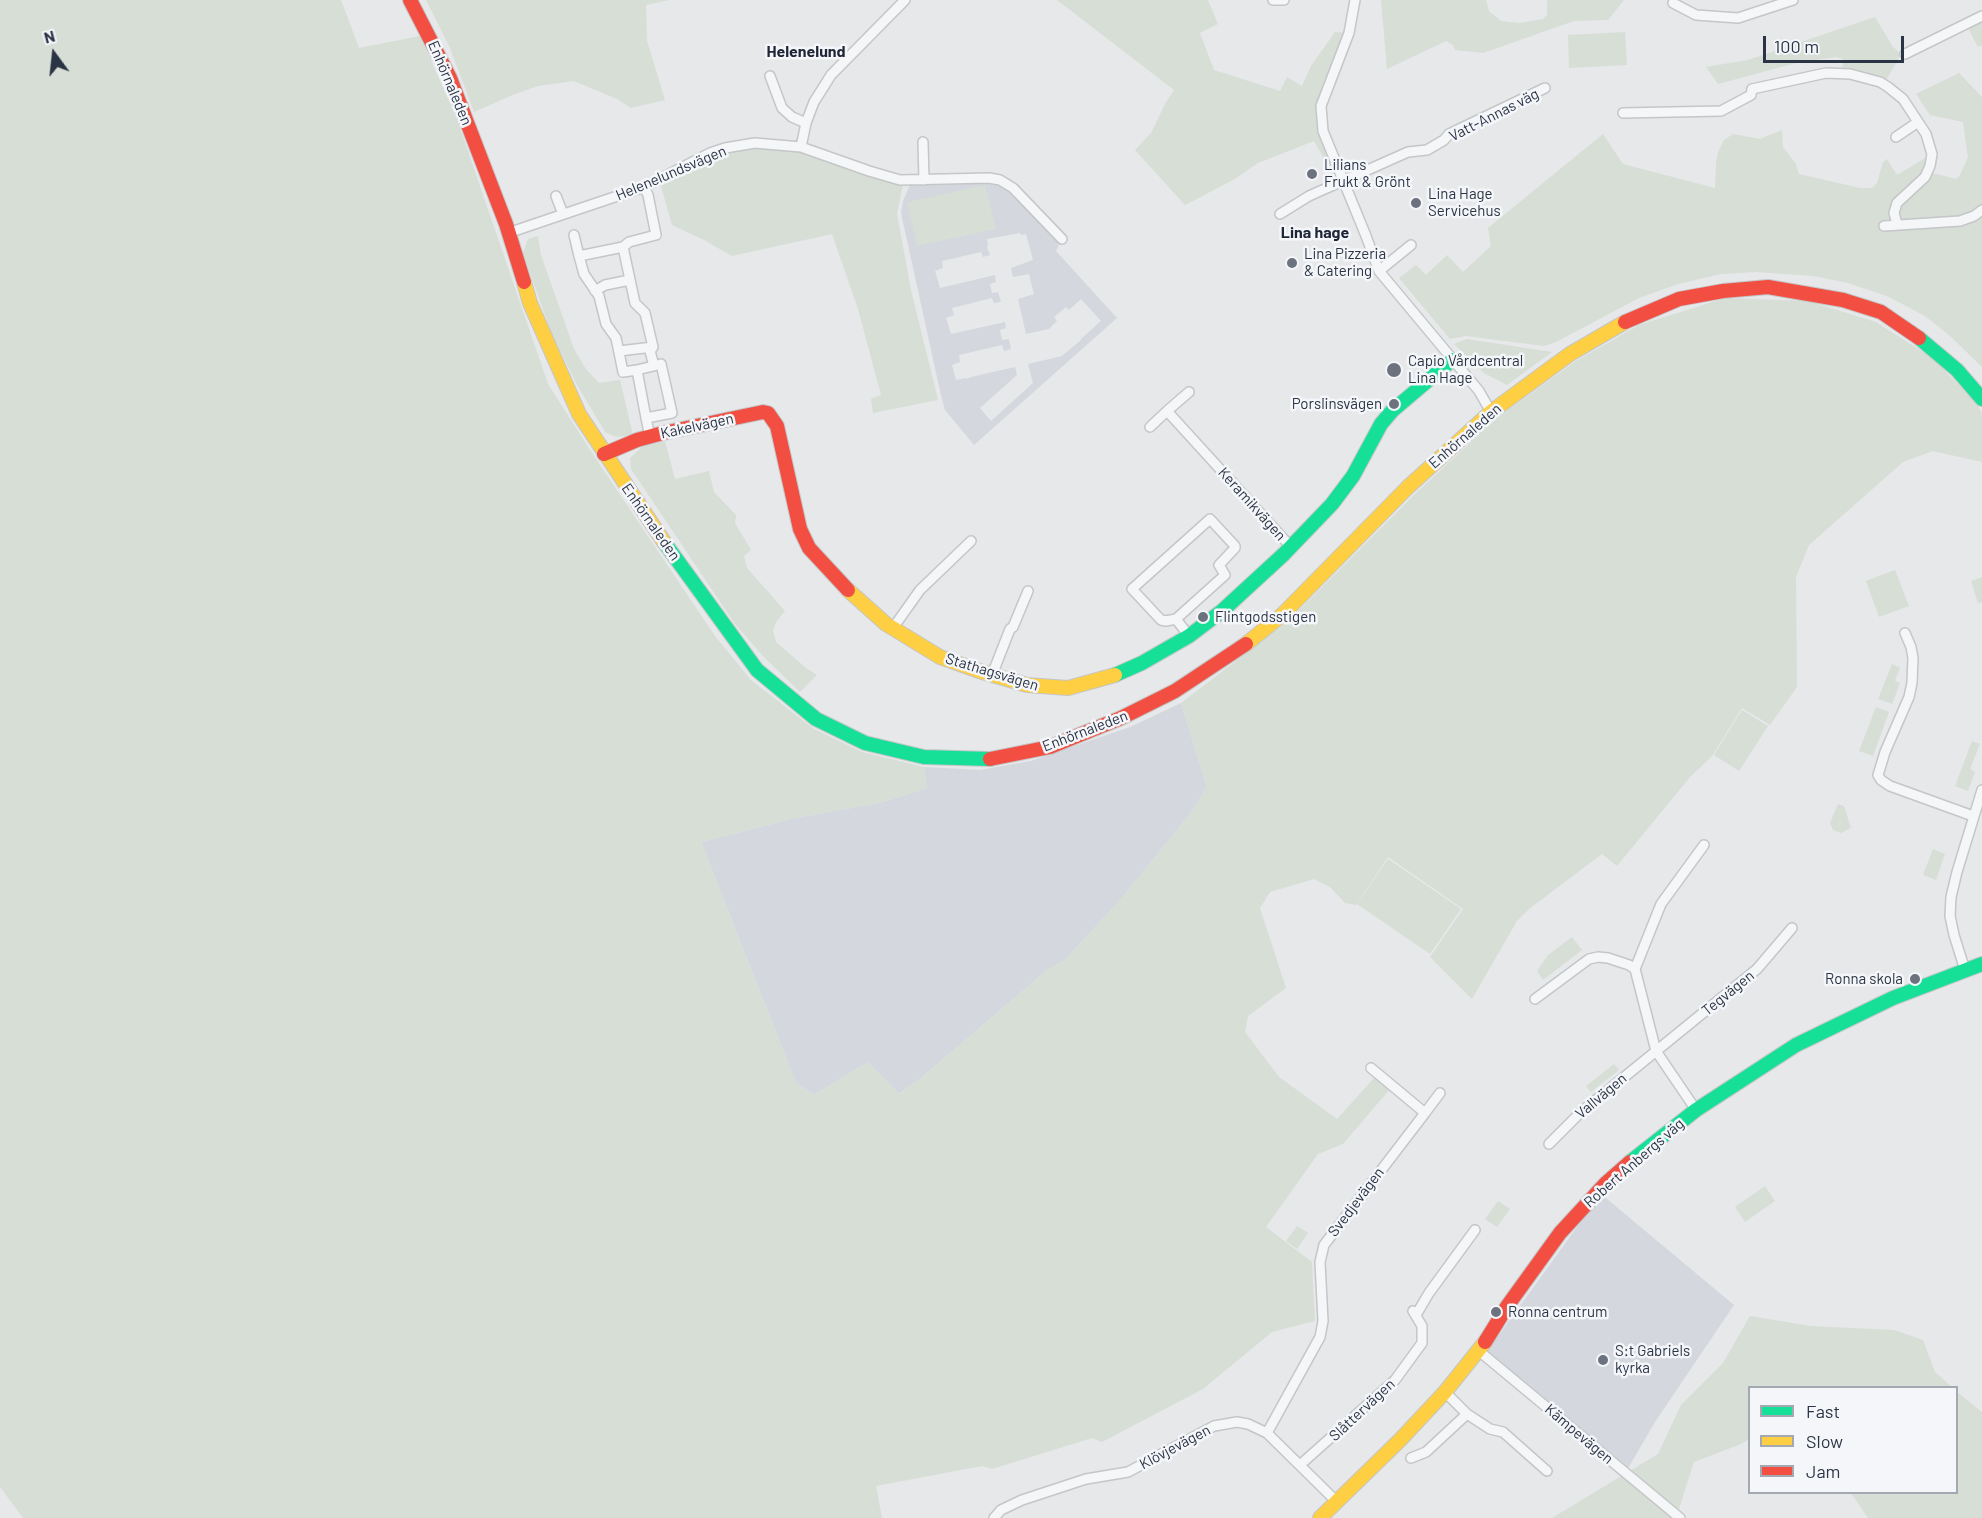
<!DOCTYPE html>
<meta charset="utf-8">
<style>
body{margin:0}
#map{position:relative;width:1982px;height:1518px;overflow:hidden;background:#e6e8ea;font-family:Barlow,sans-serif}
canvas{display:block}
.legend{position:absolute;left:1748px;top:1386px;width:210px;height:108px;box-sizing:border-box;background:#f4f6f9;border:2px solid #a4a8b1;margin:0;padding:8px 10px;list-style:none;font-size:18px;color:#2b3445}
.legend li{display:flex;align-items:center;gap:12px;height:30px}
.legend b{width:30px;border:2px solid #a4a8b1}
.north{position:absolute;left:24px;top:24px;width:60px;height:60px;-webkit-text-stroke:4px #f4f6f9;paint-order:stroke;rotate:345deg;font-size:16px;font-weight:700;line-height:24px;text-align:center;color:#2b3445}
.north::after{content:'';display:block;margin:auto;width:21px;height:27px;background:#2b3445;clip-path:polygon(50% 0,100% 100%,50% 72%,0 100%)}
.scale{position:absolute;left:1763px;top:36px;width:141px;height:27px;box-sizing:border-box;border:3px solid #2b3445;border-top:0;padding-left:8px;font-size:18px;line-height:21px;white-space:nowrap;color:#2b3445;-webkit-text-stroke:4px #f4f6f9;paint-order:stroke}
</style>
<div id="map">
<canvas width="1982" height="1518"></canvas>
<ul class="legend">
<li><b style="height:8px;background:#16e098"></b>Fast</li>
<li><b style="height:8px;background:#ffcf43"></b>Slow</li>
<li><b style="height:8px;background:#f24e42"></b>Jam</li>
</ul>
<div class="north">N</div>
<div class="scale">100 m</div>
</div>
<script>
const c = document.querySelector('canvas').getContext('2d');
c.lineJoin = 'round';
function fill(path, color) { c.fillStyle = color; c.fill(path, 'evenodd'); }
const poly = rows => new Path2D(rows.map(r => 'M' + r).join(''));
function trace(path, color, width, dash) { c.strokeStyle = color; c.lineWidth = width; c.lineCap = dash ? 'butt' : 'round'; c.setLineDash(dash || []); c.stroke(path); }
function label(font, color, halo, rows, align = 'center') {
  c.font = font + ' Barlow,sans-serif'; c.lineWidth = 5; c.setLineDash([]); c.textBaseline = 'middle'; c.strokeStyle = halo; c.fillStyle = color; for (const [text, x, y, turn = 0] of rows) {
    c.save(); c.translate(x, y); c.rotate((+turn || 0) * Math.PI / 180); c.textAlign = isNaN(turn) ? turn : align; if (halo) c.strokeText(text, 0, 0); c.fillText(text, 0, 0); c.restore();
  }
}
fill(poly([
 [912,180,1000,180,1062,239,1056,251,1117,318,974,445,945,410,940,391,901,213,903,201],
 [1020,233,1021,235,1026,234,1033,260,1011,268,1013,277,1029,274,1034,294,1018,299,1026,334,1049,329,1057,321,1054,317,1066,307,1069,310,1081,299,1101,321,1081,339,1081,340,1062,356,1028,364,1033,383,991,421,980,408,1017,375,1015,367,971,377,967,379,966,378,956,380,952,365,960,362,959,355,1002,345,1004,351,1011,349,1009,339,1002,340,1000,330,1006,328,1005,322,951,334,946,318,954,315,952,308,992,298,994,303,1001,302,998,292,992,293,990,284,996,282,995,275,940,288,935,271,943,268,942,261,981,252,983,257,990,255,987,247,988,246,987,239],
 [1181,703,1207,787,1189,815,1121,899,1064,961,1047,970,921,1078,899,1094,868,1062,814,1095,796,1083,701,842,795,818,879,803,927,788,924,767,980,770,1031,761,1130,727],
 [1601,1194,1734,1305,1655,1422,1627,1470,1485,1354]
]), '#d4d7dd');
fill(poly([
 [0,0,341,0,359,48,420,36,457,119,548,384,594,456,715,636,751,680,814,729,862,752,924,767,927,788,879,803,795,818,701,842,796,1083,814,1095,868,1062,900,1094,921,1078,1047,970,1064,961,1121,899,1189,815,1207,787,1181,703,1287,622,1416,493,1498,417,1576,361,1639,325,1725,298,1808,301,1876,322,1934,359,1977,404,1982,413,1982,462,1933,451,1903,462,1809,545,1796,577,1797,687,1770,725,1742,708,1712,756,1690,777,1617,866,1602,854,1529,909,1517,921,1472,999,1430,957,1463,909,1388,857,1356,905,1345,903,1330,887,1314,879,1270,892,1260,908,1286,988,1248,1016,1245,1032,1279,1077,1337,1119,1375,1077,1390,1089,1343,1144,1318,1154,1266,1227,1312,1262,1315,1321,1272,1332,1203,1389,1102,1442,1092,1438,992,1469,982,1466,876,1486,882,1518,23,1518,0,1487],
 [426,0,669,0,646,5,647,41,665,100,631,108,617,99,574,81,538,86,515,94,474,112,450,48],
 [1057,0,1208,0,1218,24,1200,33,1214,70,1280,91,1287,77,1302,86,1311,66,1335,32,1349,33,1321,112,1341,174,1335,185,1326,162,1314,141,1258,163,1233,180,1185,205,1135,150,1151,133,1166,102,1174,90],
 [1381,0,1486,0,1489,11,1501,21,1520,23,1543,19,1547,15,1547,0,1624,0,1608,20,1574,21,1483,53,1455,50,1453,45,1446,41,1387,69],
 [1875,17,1893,47,1901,54,1884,84,1842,73,1843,59,1836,57,1800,62,1718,84,1706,67,1748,60],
 [1982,19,1982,45,1978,47,1967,26],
 [1625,32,1627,65,1569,68,1568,35],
 [1959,73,1982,97,1982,367,1949,335,1925,316,1887,296,1848,283,1813,276,1756,272,1721,274,1678,284,1639,298,1556,342,1544,346,1466,336,1450,339,1399,278,1416,265,1426,275,1447,255,1463,272,1491,246,1488,228,1603,134,1623,164,1715,188,1716,162,1719,150,1724,140,1733,134,1760,139,1782,130,1783,147,1796,164,1799,174,1860,188,1872,188,1877,183,1883,162,1887,159,1897,175,1932,154,1928,172,1956,179,1960,175,1968,157,1963,122,1930,115,1916,94],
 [755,148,802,151,903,184,897,214,911,290,938,400,873,413,871,399,881,395,858,309,832,234,732,256,704,240,672,225,661,186,712,158,727,152],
 [985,185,996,229,917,246,907,202],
 [538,236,541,255,574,349,586,369,599,383,620,380,633,435,616,437,605,432,577,385,551,332,523,253,528,239],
 [1467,339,1552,352,1507,385,1484,373,1454,344],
 [665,441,675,479,709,471,714,492,736,515,735,523,751,550,744,556,747,568,785,611,776,622,773,631,776,642,806,668,817,675,800,692,763,656,735,624,631,469,630,458,642,447],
 [1895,570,1909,606,1879,617,1866,581],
 [1982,577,1982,602,1978,603,1971,581],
 [1892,664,1900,668,1895,681,1900,683,1892,704,1878,699],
 [1876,707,1889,712,1873,756,1859,751],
 [1742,710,1768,726,1739,771,1714,755],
 [1972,741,1980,744,1970,769,1975,772,1968,791,1955,786],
 [1838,804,1844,806,1851,828,1841,833,1833,830,1830,823],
 [1933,849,1945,854,1936,880,1923,875],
 [1388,859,1461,909,1430,954,1357,904],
 [1572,937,1582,950,1543,980,1537,971,1548,955],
 [1614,1064,1619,1070,1591,1092,1586,1086],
 [1765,1186,1775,1201,1745,1222,1735,1207],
 [1498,1201,1510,1209,1497,1227,1485,1219],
 [1297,1226,1308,1233,1297,1249,1286,1241],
 [1750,1316,1810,1326,1894,1330,1923,1340,1935,1372,1952,1387,1750,1388,1749,1439,1741,1444,1694,1462,1676,1518,1552,1518,1658,1454,1681,1405,1723,1363],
 [1957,1392,1982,1412,1982,1518,1868,1518,1851,1493,1956,1492]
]), '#d6ded6');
const street = poly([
 [1273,0,1284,0],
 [1355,0,1349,33,1321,106,1323,131,1366,236,1379,271,1479,391,1491,412],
 [1673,3,1696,15,1738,18,1793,0],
 [1905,54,1982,16],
 [770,76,782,108,792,117,806,123],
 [1623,113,1721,111,1751,95,1752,89,1826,73,1850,74,1880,82,1888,87,1903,99,1926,134,1932,154,1930,166,1925,177,1897,203,1894,213,1897,224],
 [1896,137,1918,122],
 [923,142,924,180],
 [801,147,806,123,814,102,831,75,905,0],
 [644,187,648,195,656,235,629,242,623,247,635,303,645,313,653,347,650,351,654,366],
 [556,196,563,214],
 [1280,214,1309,196,1408,152,1427,150,1444,140,1449,134,1545,88],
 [1884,226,1960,221,1974,216,1982,210],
 [508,233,644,187,710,153,725,148,755,143,801,147,869,171,900,180,989,178,1000,180,1013,188,1062,239],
 [574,235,579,256,623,247],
 [579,256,584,274,599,296,606,324,616,338,623,372,637,370],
 [1379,271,1411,245],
 [595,291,605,285,630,280],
 [619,351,653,347],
 [1189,392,1167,411,1291,547],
 [646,418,672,413,661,364,637,370,646,418,650,437],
 [1150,427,1167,411],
 [1176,619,1166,621,1161,620,1132,589,1210,519,1235,546,1235,548,1219,565,1225,575,1176,619,1189,636],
 [893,628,920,590,971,541],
 [1905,633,1911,647,1913,658,1912,683,1909,697,1885,752,1878,775,1881,780,1890,786,1973,816],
 [992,675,1010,629,1013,627,1028,591],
 [1965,970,1954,935,1950,916,1951,897,1957,872,1982,790],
 [1535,999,1589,959,1598,957,1608,958,1629,965,1635,969],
 [1696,1110,1656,1051,1635,969,1661,904,1704,845],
 [1425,1113,1440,1093],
 [1549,1144,1580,1113,1757,969,1792,928],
 [1416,1315,1429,1293,1475,1230],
 [1479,1351,1680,1518],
 [1445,1392,1467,1414,1490,1429,1503,1432,1547,1471],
 [1267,1433,1320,1337,1323,1321,1320,1262,1324,1245,1425,1113,1371,1068],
 [1411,1458,1426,1452,1467,1414],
 [1300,1465,1395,1380,1422,1343,1422,1326,1413,1311],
 [994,1518,1001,1510,1022,1500,1086,1479,1128,1472,1214,1426,1237,1422,1248,1424,1267,1433,1336,1501]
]);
const fast = poly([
 [1919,338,1957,370,1982,399],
 [664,542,757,670,816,719,865,743,924,757,990,759],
 [1115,675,1142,663,1189,636,1222,611,1284,554,1332,504,1353,476,1381,424,1392,411,1452,360],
 [1630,1162,1696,1110,1796,1045,1893,998,1982,964]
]);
const slow = poly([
 [524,282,530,303,579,414,664,542],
 [848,590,886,624,940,657,979,671,1027,685,1068,688,1115,675],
 [1246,644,1282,615,1408,487,1491,412,1570,354,1625,322],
 [1320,1518,1400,1440,1445,1392,1485,1342]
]);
const jam = poly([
 [410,0,450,78,506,224,524,282],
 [1625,322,1679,299,1723,291,1768,287,1843,300,1881,312,1919,338],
 [604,454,637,440,663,433,763,412,768,413,777,426,800,529,809,548,848,590],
 [990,759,1050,747,1121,718,1175,691,1246,644],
 [1485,1342,1508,1305,1560,1233,1606,1183,1630,1162]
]);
trace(street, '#c4c6c8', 12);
trace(fast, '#c4c6c8', 16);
trace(slow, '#c4c6c8', 16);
trace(jam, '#c4c6c8', 16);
trace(street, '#f5f6f7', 9);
trace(fast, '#16e098', 14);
trace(slow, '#ffcf43', 14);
trace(jam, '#f24e42', 14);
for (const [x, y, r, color] of [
 [1312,174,6,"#6c737f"],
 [1416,203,6,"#6c737f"],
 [1292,263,6,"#6c737f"],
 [1394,370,8,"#6c737f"],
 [1394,404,6,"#6c737f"],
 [1203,617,6,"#6c737f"],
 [1915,979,6,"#6c737f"],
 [1496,1312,6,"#6c737f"],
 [1603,1360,6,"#6c737f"]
]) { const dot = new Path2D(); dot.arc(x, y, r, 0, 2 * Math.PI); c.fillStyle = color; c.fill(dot); trace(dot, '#f4f6f9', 2); }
label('15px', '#2b3445', '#f4f6f9', [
 ["Enhörnaleden",450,83,67],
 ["Vatt-Annas väg",1494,115,-27],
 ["Helenelundsvägen",671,173,-23],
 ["Kakelvägen",697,426,-12],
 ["Enhörnaleden",1465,436,-41],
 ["Keramikvägen",1252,504,48],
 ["Enhörnaleden",651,522,55],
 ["Stathagsvägen",992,672,17],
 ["Enhörnaleden",1085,731,-21],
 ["Tegvägen",1728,993,-39],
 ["Vallvägen",1601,1096,-40],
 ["Robert Anbergs väg",1634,1163,-41],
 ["Svedjevägen",1356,1202,-53],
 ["Slåttervägen",1362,1410,-43],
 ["Kämpevägen",1579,1434,40],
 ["Klövjevägen",1175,1447,-28]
]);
label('15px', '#2b3445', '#f4f6f9', [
 ["Lilians",1324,165],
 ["Frukt & Grönt",1324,182],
 ["Lina Hage",1428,194],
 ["Servicehus",1428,211],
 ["Lina Pizzeria",1304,254],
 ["& Catering",1304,271],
 ["Capio Vårdcentral",1408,361],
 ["Lina Hage",1408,378],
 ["Porslinsvägen",1382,404,"right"],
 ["Flintgodsstigen",1215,617],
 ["Ronna skola",1903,979,"right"],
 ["Ronna centrum",1508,1312],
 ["S:t Gabriels",1615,1351],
 ["kyrka",1615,1368]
], 'left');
label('bold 16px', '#1d2536', '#f4f6f9', [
 ["Helenelund",806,52],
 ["Lina hage",1315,233]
]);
</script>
